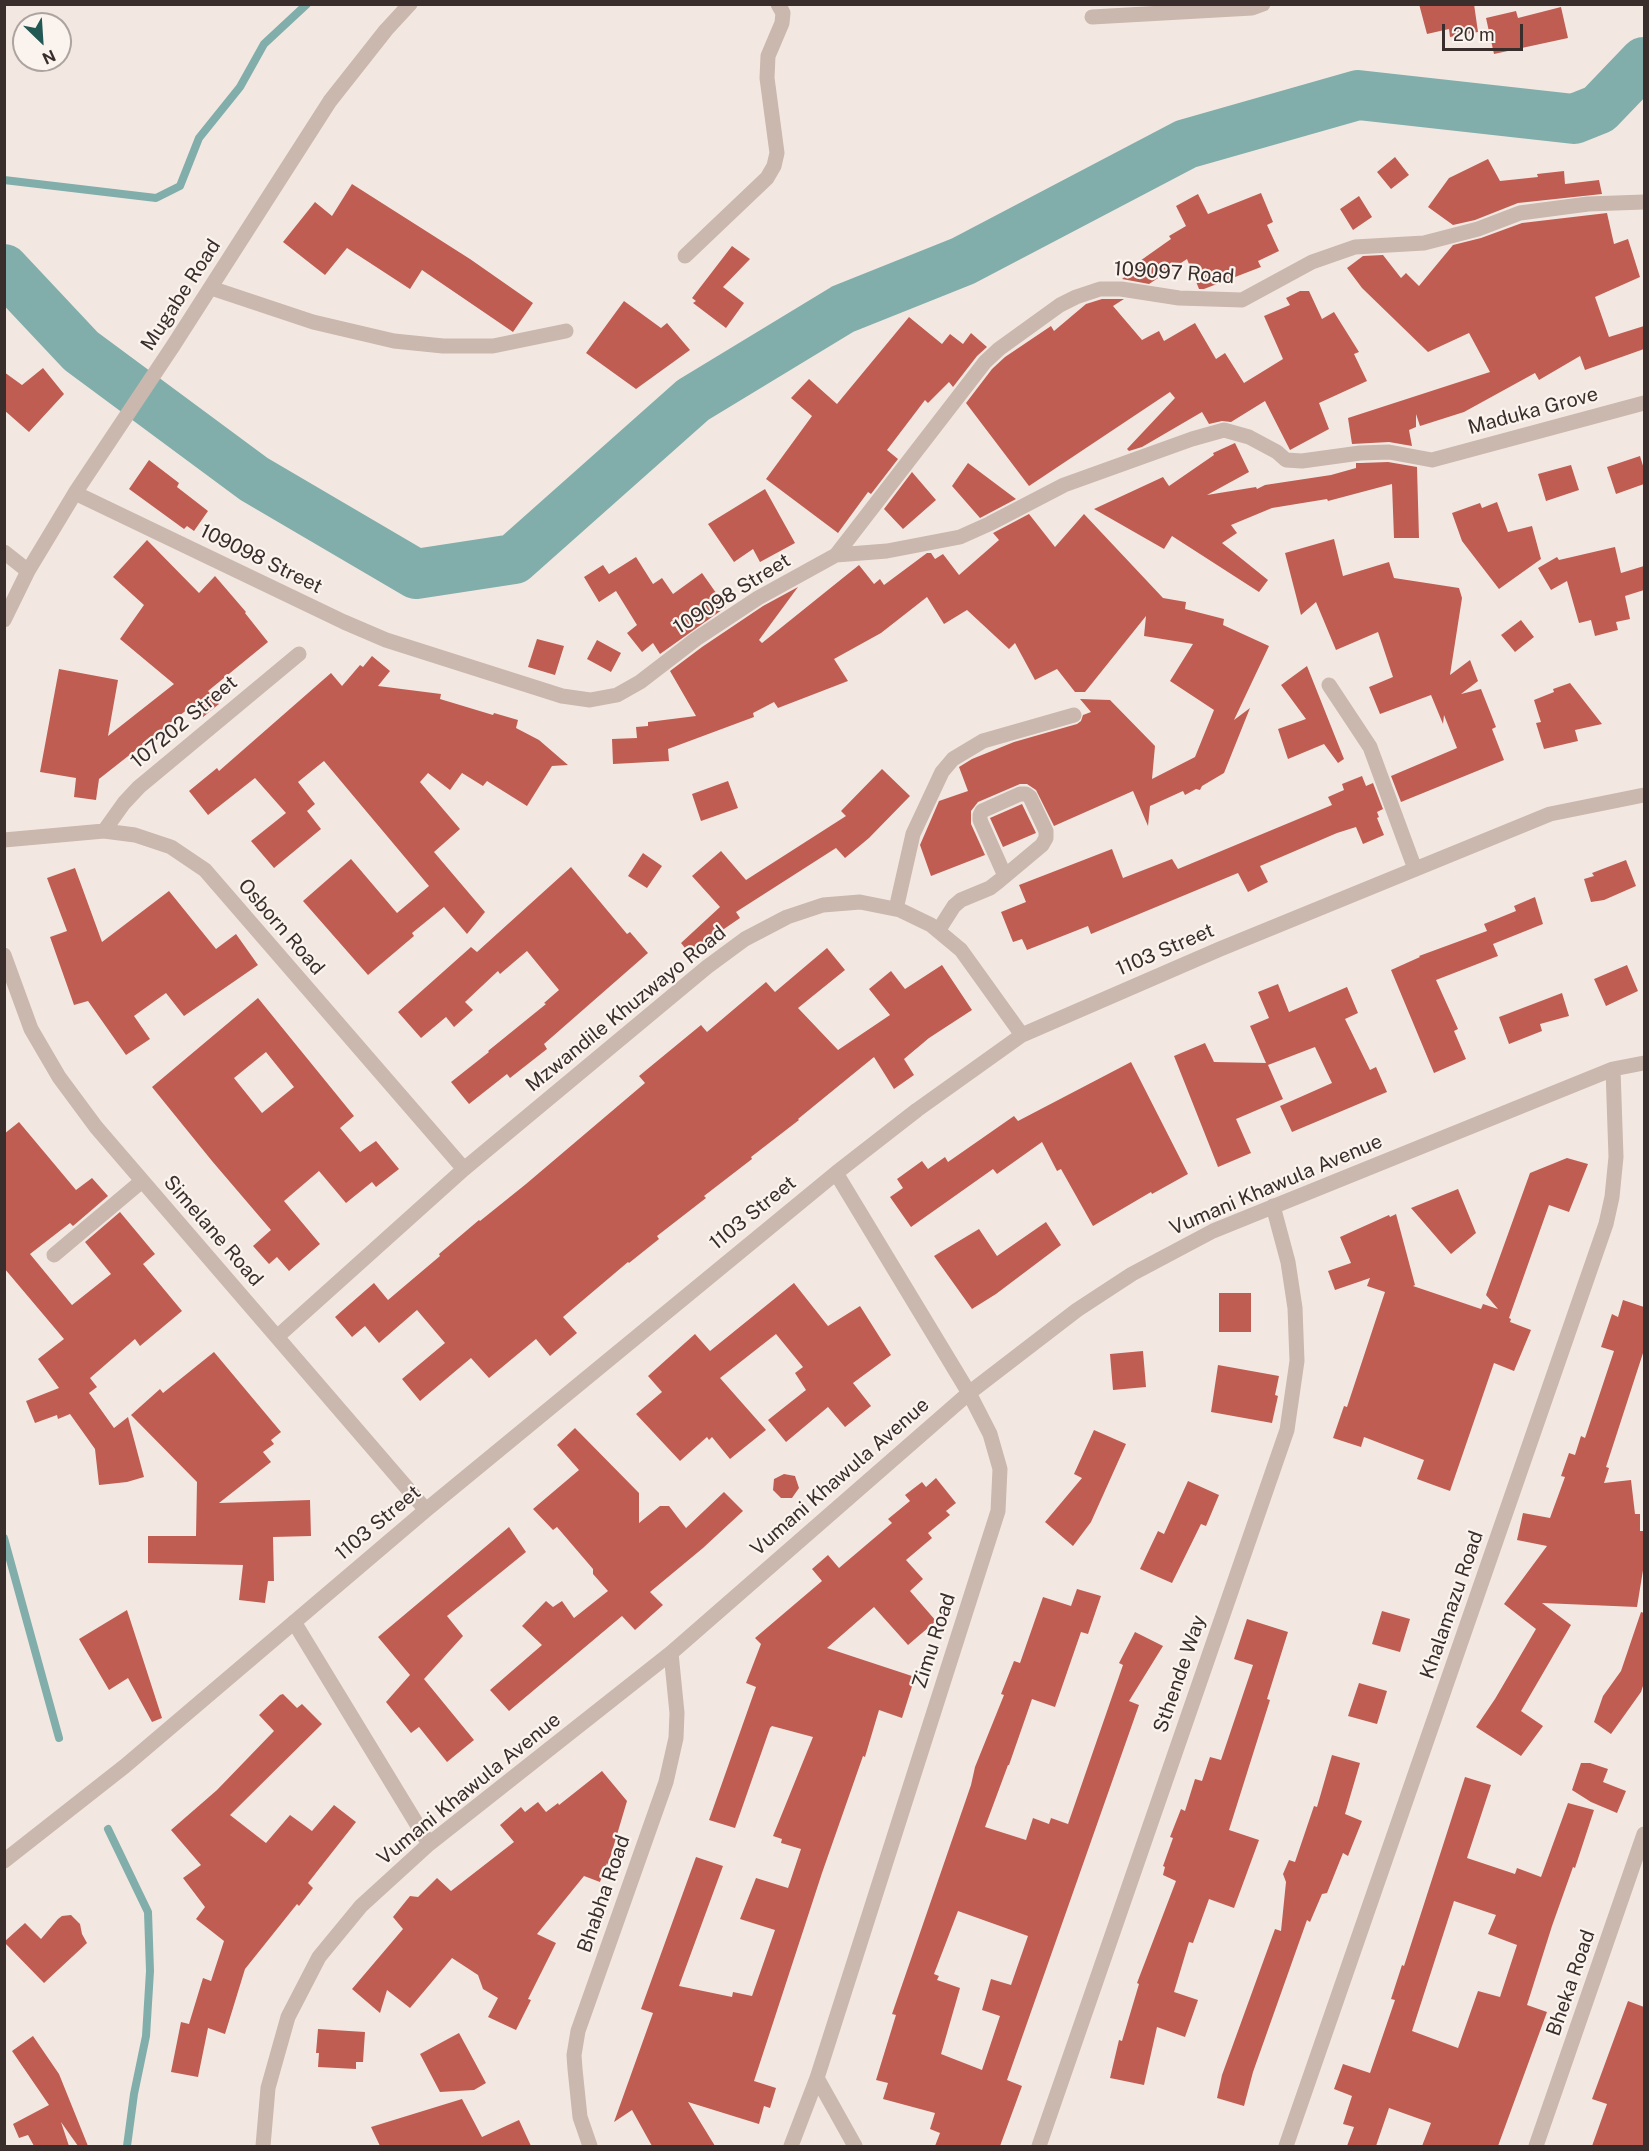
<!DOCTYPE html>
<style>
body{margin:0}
#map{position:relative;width:1649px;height:2151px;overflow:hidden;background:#f2e8e1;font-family:"Public Sans",sans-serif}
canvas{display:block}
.frame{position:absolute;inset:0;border:6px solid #392e2b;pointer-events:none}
.north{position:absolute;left:12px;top:12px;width:60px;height:60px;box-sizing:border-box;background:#faf3ee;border:2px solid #ada4a0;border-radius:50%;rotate:155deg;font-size:16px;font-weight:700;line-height:24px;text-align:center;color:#392e2b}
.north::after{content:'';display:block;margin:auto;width:21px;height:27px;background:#235955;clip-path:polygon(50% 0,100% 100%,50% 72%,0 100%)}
.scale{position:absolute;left:1442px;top:24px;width:81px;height:27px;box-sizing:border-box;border:3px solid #392e2b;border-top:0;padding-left:8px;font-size:18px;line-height:21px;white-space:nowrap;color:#392e2b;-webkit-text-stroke:4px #faf3ee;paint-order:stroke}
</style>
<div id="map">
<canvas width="1649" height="2151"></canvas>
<div class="frame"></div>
<div class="north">N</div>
<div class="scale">20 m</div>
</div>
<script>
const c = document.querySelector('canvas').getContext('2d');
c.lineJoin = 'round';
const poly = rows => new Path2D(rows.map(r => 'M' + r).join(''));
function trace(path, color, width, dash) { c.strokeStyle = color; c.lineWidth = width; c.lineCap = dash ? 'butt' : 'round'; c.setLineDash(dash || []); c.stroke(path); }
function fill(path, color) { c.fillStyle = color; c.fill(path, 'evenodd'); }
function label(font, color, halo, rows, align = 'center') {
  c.font = font + ' "Public Sans",sans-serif'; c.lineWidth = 4.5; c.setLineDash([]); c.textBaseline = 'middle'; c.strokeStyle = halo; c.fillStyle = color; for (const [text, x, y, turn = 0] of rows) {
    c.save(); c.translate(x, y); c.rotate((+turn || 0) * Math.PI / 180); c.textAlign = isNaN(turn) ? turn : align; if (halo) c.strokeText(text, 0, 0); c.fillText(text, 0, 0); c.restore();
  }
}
trace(poly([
 [4,180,156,198,180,186,199,138,240,87,264,44,307,4],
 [4,1538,59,1738],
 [108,1829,148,1912,150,1971,146,2036,134,2094,127,2146]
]), '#81aeaa', 8);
trace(poly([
 [4,269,81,351,254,479,416,574,514,559,693,400,843,309,963,261,1186,144,1358,95,1574,119,1599,109,1644,62]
]), '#81aeaa', 50);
fill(poly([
 [1419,4,1474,4,1478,32,1450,37,1449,29,1427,34],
 [1561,7,1568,38,1494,54,1486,18,1516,11,1518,18],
 [1395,157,1409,175,1391,189,1377,172],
 [1488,159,1500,181,1538,177,1537,174,1564,171,1565,184,1599,180,1602,194,1518,203,1475,220,1453,225,1428,207,1449,178],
 [352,184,470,259,533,303,513,332,422,270,410,289,347,248,325,275,283,242,315,202,332,216],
 [1261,193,1273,222,1267,225,1279,251,1258,261,1261,267,1204,289,1199,289,1187,259,1149,284,1122,279,1132,271,1130,268,1171,239,1169,236,1186,226,1176,206,1198,194,1208,214],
 [1359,196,1372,217,1353,230,1340,209],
 [1607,213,1614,244,1628,239,1640,277,1595,297,1609,337,1644,326,1644,349,1585,370,1580,356,1539,380,1535,373,1464,412,1420,426,1416,414,1416,427,1409,430,1412,446,1389,442,1352,444,1348,418,1490,372,1469,333,1428,352,1362,288,1347,268,1363,256,1383,255,1401,278,1406,273,1419,286,1453,245,1481,238,1522,223],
 [732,246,750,259,723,287,744,303,726,328,693,303,696,301,692,298],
 [1300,291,1309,291,1322,319,1334,312,1359,352,1354,354,1367,381,1319,403,1329,429,1290,450,1265,401,1231,422,1222,421,1209,424,1202,412,1142,447,1129,451,1127,449,1175,398,1170,392,1029,486,966,403,992,369,1005,357,1051,326,1054,331,1086,304,1102,299,1124,299,1113,306,1142,340,1159,331,1164,341,1195,323,1216,359,1225,353,1244,383,1283,359,1264,316,1290,305,1286,298],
 [624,301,661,328,667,323,690,350,636,389,586,353],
 [909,317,942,344,950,334,963,344,971,333,987,347,977,356,953,387,949,382,928,403,925,400,887,450,898,459,871,494,868,492,838,533,766,479,812,416,791,398,809,379,837,404],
 [43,368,64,394,29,432,4,410,4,372,22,385],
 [1235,443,1249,472,1207,495,1256,487,1257,489,1265,485,1331,475,1356,468,1356,463,1361,463,1388,462,1417,467,1419,538,1394,538,1392,484,1328,501,1327,499,1272,508,1231,525,1237,533,1222,543,1268,580,1259,592,1172,536,1164,549,1094,509,1163,477,1169,486,1214,455,1213,453],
 [1640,456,1644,469,1644,484,1616,494,1607,467],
 [149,460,179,483,177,487,208,511,194,531,187,526,184,529,129,489],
 [968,463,1016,499,980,518,952,486],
 [1571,465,1579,490,1546,501,1538,474],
 [912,472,936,500,903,529,884,509],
 [765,489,795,543,760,562,753,549,734,562,708,524],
 [1497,502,1508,532,1532,526,1541,559,1499,589,1462,541,1452,513,1480,503,1482,508],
 [1029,514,1055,547,1084,514,1163,598,1186,602,1185,609,1224,619,1223,625,1269,646,1234,720,1250,708,1224,773,1202,786,1200,790,1196,789,1185,795,1183,791,1150,806,1148,826,1133,791,1054,826,1036,790,1027,784,1020,784,978,802,971,811,971,824,985,855,931,876,920,845,939,801,968,791,959,767,972,759,1014,742,1077,724,1081,721,1083,715,1091,712,1080,699,1110,700,1155,746,1152,779,1195,757,1214,710,1170,681,1193,644,1144,636,1146,616,1085,692,1075,692,1057,669,1035,680,1015,643,1009,649,967,610,944,624,927,597,881,633,834,659,848,681,778,708,774,702,753,713,754,717,668,749,669,761,613,764,612,739,637,738,636,727,648,726,648,722,696,716,670,671,702,647,763,606,798,587,759,640,762,643,859,565,874,584,880,579,884,585,927,553,931,553,935,559,943,554,959,575,999,540,993,533],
 [1334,539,1343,576,1389,562,1394,578,1459,588,1462,598,1450,675,1470,660,1478,681,1461,694,1481,689,1496,727,1492,729,1504,760,1401,802,1391,776,1457,748,1444,715,1443,724,1431,695,1380,714,1369,687,1393,677,1378,632,1336,650,1316,602,1301,615,1285,553],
 [147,540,199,593,215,576,246,612,245,613,268,642,208,691,219,704,203,717,193,705,99,779,96,800,74,797,76,778,40,772,59,669,118,680,108,736,174,684,120,639,144,605,113,577],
 [1615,547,1621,573,1644,566,1644,590,1625,596,1630,619,1616,622,1618,630,1595,636,1591,620,1579,623,1567,581,1551,590,1538,568,1557,557,1559,560],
 [636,557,653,584,662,578,673,594,702,573,726,607,660,654,653,643,642,652,627,633,637,625,616,591,599,602,584,577,603,565,609,574],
 [1521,620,1534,637,1515,652,1501,635],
 [537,639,564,646,555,675,528,667],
 [597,640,621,653,611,672,587,659],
 [372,656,390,671,378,686,441,694,440,699,493,715,494,713,518,720,516,728,539,740,568,765,552,766,527,806,487,781,483,786,462,773,450,790,428,773,420,782,460,829,434,852,485,912,467,934,444,907,412,933,414,936,368,975,303,901,351,859,397,913,429,886,324,761,298,782,315,804,307,811,321,829,274,868,251,841,286,813,255,778,208,815,189,791,217,768,219,771,331,673,342,686,360,665,363,667],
 [1307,666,1344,759,1338,763,1324,744,1288,759,1278,729,1306,719,1281,685],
 [1570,683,1602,724,1575,730,1578,741,1544,749,1536,723,1541,722,1534,700,1554,692,1553,689],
 [882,769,910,796,869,838,845,858,836,848,736,912,740,918,689,953,681,943,720,907,692,876,721,851,746,880,846,816,841,811],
 [1362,776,1366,786,1373,783,1383,809,1377,812,1379,817,1377,818,1384,835,1363,844,1356,827,1337,833,1260,866,1268,882,1248,892,1238,873,1091,934,1088,926,1027,950,1022,939,1013,942,1001,912,1026,902,1019,885,1112,849,1123,878,1172,859,1178,869,1332,805,1328,797,1344,790,1342,784],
 [728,781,738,808,701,821,692,794],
 [1022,804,1036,833,1003,847,990,818],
 [643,853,662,866,647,888,628,876],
 [1626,860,1636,886,1604,900,1591,902,1584,879,1594,876,1592,873],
 [571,867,627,934,630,932,648,953,544,1044,547,1049,510,1078,507,1074,469,1104,451,1082,489,1052,488,1051,546,1004,544,1003,559,990,527,951,500,974,498,971,465,1002,473,1010,454,1027,446,1017,421,1038,398,1012,471,947,477,952],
 [75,868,102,942,169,891,216,949,236,934,258,965,184,1016,166,993,134,1016,150,1039,126,1055,88,1001,74,1005,50,937,67,931,47,878],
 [1535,897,1543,924,1493,944,1498,956,1436,980,1458,1029,1454,1031,1466,1059,1434,1073,1391,970,1420,957,1419,956,1487,931,1484,924,1516,911,1514,906],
 [827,948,845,970,798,1008,838,1050,890,1015,869,989,891,971,905,989,942,965,972,1010,929,1038,904,1059,914,1075,894,1089,874,1057,798,1119,799,1120,751,1157,752,1159,704,1196,706,1198,657,1236,659,1239,629,1263,628,1262,563,1317,577,1333,550,1356,536,1339,489,1378,471,1358,420,1401,402,1379,445,1343,417,1310,379,1343,365,1326,352,1337,335,1317,374,1283,388,1300,440,1256,439,1254,479,1220,480,1221,526,1184,645,1083,639,1076,701,1025,707,1032,766,982,775,992],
 [1627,965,1638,991,1606,1006,1594,979],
 [1278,984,1289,1012,1347,987,1358,1013,1345,1019,1370,1070,1376,1067,1387,1092,1292,1132,1280,1106,1332,1083,1315,1047,1268,1065,1283,1099,1236,1119,1251,1153,1218,1167,1174,1056,1205,1043,1214,1062,1266,1063,1250,1026,1269,1018,1258,992],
 [1562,993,1569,1016,1540,1024,1542,1031,1509,1044,1499,1017],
 [258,998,354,1116,340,1128,360,1152,376,1141,399,1169,376,1187,372,1182,346,1203,319,1171,284,1201,320,1244,289,1271,277,1257,269,1264,253,1246,271,1230,212,1161,152,1087],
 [266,1052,294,1087,262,1113,234,1078],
 [1131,1062,1188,1174,1152,1194,1151,1192,1093,1226,1061,1169,1057,1171,1042,1142,997,1174,993,1169,911,1227,890,1197,903,1188,897,1179,922,1161,928,1169,945,1157,948,1162,1014,1116,1018,1121],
 [19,1122,76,1190,92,1178,108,1196,73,1226,70,1223,30,1254,72,1305,111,1274,85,1242,120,1212,155,1254,143,1264,182,1311,140,1346,135,1339,90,1378,97,1387,89,1393,114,1428,128,1417,144,1477,127,1482,99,1485,95,1449,70,1414,58,1419,57,1415,35,1423,26,1401,59,1388,38,1359,64,1339,4,1268,4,1134],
 [1567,1158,1588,1164,1569,1212,1549,1205,1509,1318,1511,1319,1510,1322,1531,1330,1514,1371,1494,1363,1450,1491,1417,1479,1424,1460,1364,1437,1361,1447,1333,1438,1344,1406,1347,1407,1385,1292,1367,1286,1370,1278,1335,1290,1328,1271,1351,1263,1340,1237,1389,1215,1390,1217,1396,1214,1415,1285,1413,1286,1481,1309,1483,1304,1498,1309,1486,1295,1530,1173],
 [1458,1189,1476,1233,1451,1254,1411,1208],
 [1046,1222,1061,1245,996,1294,972,1309,934,1256,979,1229,997,1256],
 [794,1283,828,1326,860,1306,891,1355,853,1383,871,1406,845,1427,828,1407,786,1442,768,1420,806,1390,795,1373,803,1367,776,1334,720,1378,766,1430,730,1459,712,1437,709,1440,707,1437,680,1461,636,1414,662,1392,648,1376,695,1334,710,1351],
 [1219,1293,1251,1293,1251,1332,1219,1332],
 [1623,1300,1644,1307,1644,1350,1606,1467,1609,1468,1604,1483,1631,1480,1635,1514,1640,1514,1640,1531,1644,1531,1644,1564,1637,1607,1542,1603,1571,1625,1521,1711,1543,1726,1521,1756,1476,1727,1495,1699,1536,1629,1504,1604,1547,1546,1517,1540,1523,1513,1550,1518,1565,1477,1561,1476,1569,1453,1575,1455,1581,1436,1585,1438,1614,1351,1601,1347,1612,1314,1618,1317],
 [1143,1351,1146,1387,1113,1390,1110,1354],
 [214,1352,281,1432,271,1440,274,1444,263,1452,271,1462,219,1503,310,1500,311,1536,273,1537,274,1581,268,1581,265,1603,239,1600,243,1565,148,1563,148,1536,196,1536,197,1482,131,1415,160,1389,163,1393],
 [1218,1365,1279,1376,1275,1395,1278,1396,1272,1423,1211,1412],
 [575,1428,639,1493,639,1523,660,1506,669,1506,686,1528,724,1492,743,1511,703,1548,650,1592,663,1605,635,1630,622,1616,509,1711,490,1690,542,1645,522,1626,546,1601,553,1607,562,1601,574,1618,608,1591,593,1574,593,1569,557,1527,553,1530,533,1509,579,1470,557,1445],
 [1094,1430,1126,1444,1091,1522,1073,1546,1045,1522,1082,1478,1074,1474],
 [784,1474,795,1476,799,1488,792,1498,781,1498,773,1490,774,1479],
 [936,1478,956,1503,946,1511,950,1515,928,1533,932,1538,906,1560,923,1579,910,1591,936,1621,908,1645,874,1607,827,1648,915,1677,902,1718,879,1710,865,1757,863,1756,822,1873,754,2081,776,2088,770,2108,764,2106,759,2124,688,2102,715,2146,652,2146,632,2110,614,2122,653,2013,641,2009,696,1857,723,1866,679,1986,732,1997,733,1992,752,1996,775,1930,740,1919,756,1878,788,1888,801,1849,781,1843,782,1839,773,1836,813,1737,772,1726,770,1728,735,1828,709,1820,756,1687,746,1683,761,1644,755,1638,822,1581,812,1569,828,1555,839,1568,892,1523,888,1519,910,1501,905,1495,922,1482,926,1487],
 [1188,1481,1219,1495,1206,1526,1201,1524,1172,1583,1140,1569,1158,1531,1164,1534],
 [509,1527,526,1552,447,1616,463,1636,424,1679,474,1740,447,1762,419,1727,411,1733,386,1702,410,1675,378,1637],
 [1077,1589,1101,1596,1088,1634,1081,1632,1055,1707,1032,1699,1009,1765,1008,1765,985,1827,1026,1840,1033,1818,1049,1824,1051,1818,1068,1824,1123,1665,1119,1663,1135,1632,1163,1646,1129,1701,1139,1705,1007,2080,1022,2086,1000,2146,935,2146,940,2133,930,2129,935,2113,883,2099,888,2083,876,2080,896,2015,892,2014,971,1785,975,1767,1004,1695,1001,1694,1014,1661,1020,1663,1043,1597,1071,1606],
 [958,1911,1028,1936,1011,1985,991,1979,982,2010,1000,2016,982,2070,941,2054,960,1988,937,1980,939,1976,934,1974],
 [127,1610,162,1718,152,1722,128,1678,109,1690,79,1639],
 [1382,1611,1410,1619,1400,1652,1372,1644],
 [1641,1612,1644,1613,1644,1683,1641,1692,1611,1734,1594,1722,1603,1696,1621,1671],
 [1247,1619,1288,1632,1267,1699,1270,1700,1229,1830,1259,1840,1234,1908,1209,1899,1193,1943,1189,1942,1174,1992,1198,2000,1185,2037,1157,2027,1144,2085,1110,2078,1119,2040,1122,2041,1139,1984,1137,1983,1176,1881,1163,1875,1165,1867,1163,1866,1173,1838,1170,1837,1181,1809,1185,1811,1195,1779,1202,1781,1210,1757,1221,1760,1253,1665,1234,1659],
 [1359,1683,1387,1691,1377,1724,1348,1716],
 [283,1694,297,1708,302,1704,322,1724,230,1815,266,1843,290,1815,312,1831,334,1805,356,1822,308,1883,313,1888,299,1906,297,1904,245,1969,225,2034,208,2028,198,2077,171,2072,181,2022,189,2024,203,1978,211,1981,224,1941,196,1919,205,1907,183,1878,201,1865,171,1830,217,1790,274,1731,259,1715,280,1695],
 [1332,1755,1360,1763,1345,1814,1362,1821,1348,1856,1343,1853,1327,1893,1322,1894,1310,1922,1307,1920,1253,2072,1244,2106,1217,2098,1222,2075,1275,1929,1281,1931,1286,1882,1283,1874,1289,1860,1295,1862,1314,1806,1317,1807],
 [1581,1763,1590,1763,1608,1769,1603,1782,1626,1791,1617,1813,1591,1802,1572,1790],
 [602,1771,627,1801,608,1865,607,1863,600,1882,584,1876,537,1934,556,1943,528,1999,531,2000,516,2030,488,2017,498,1998,483,1989,478,1975,452,1958,410,2008,387,1990,380,2013,352,1989,403,1929,393,1917,410,1896,418,1897,437,1878,451,1891,514,1842,500,1825,521,1807,525,1812,538,1802,546,1812,558,1803,559,1805],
 [1465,1777,1491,1785,1467,1858,1515,1874,1517,1868,1541,1877,1568,1803,1594,1810,1575,1868,1573,1867,1552,1926,1527,2005,1547,2012,1498,2146,1422,2146,1431,2123,1389,2108,1376,2146,1347,2146,1354,2127,1343,2124,1352,2096,1334,2089,1343,2064,1370,2073,1395,2000,1391,1999,1402,1965,1404,1966],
 [1454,1901,1496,1915,1488,1934,1517,1945,1500,1997,1478,1991,1458,2048,1412,2031],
 [71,1915,80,1924,82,1934,87,1943,44,1983,4,1942,25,1923,41,1939,58,1919,62,1916],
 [1628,2001,1644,2007,1644,2146,1592,2146,1607,2104,1592,2099],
 [318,2029,365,2032,363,2062,356,2062,356,2069,318,2067,319,2053,316,2053],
 [459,2033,486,2083,474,2090,440,2092,420,2054],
 [33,2036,59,2074,88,2146,78,2146,61,2122,69,2146,34,2146,28,2135,19,2138,13,2124,49,2105,12,2051],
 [462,2099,482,2137,519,2120,531,2146,380,2146,371,2127]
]), '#c05d52');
trace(poly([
 [1092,17,1252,8,1263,4],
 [685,256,767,178,774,166,777,153,767,78,768,56,782,23,783,13,778,4],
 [211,288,313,322,394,341,443,346,493,346,566,331],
 [75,493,344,622,386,640,562,696,590,700,617,695,640,682,696,639,758,598,836,555,887,551,960,537,989,524,1064,485,1192,439,1224,430,1249,437,1277,452,1286,460,1302,461,1360,453,1389,452,1432,460,1644,403],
 [4,552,28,571],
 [836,555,985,362,999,349,1060,305,1076,297,1100,289,1121,289,1179,298,1242,300,1312,262,1355,247,1424,243,1478,229,1520,213,1588,204,1644,202],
 [4,620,28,571,75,493,173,346,330,101,386,30,410,4],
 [1329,685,1370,747,1415,869],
 [104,831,124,803,139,787,299,654],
 [4,840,104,831,135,835,171,847,205,870,464,1169],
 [896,909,913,834,942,772,953,759,983,741,1074,715],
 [938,931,954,906,961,900,990,888,999,881,1042,845,1046,838,1046,831,1030,797,1026,794,1020,794,982,811,980,815,980,820,1005,876],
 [4,955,31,1029,59,1077,96,1127,426,1510],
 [54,1255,142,1181],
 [277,1337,464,1169,707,967,745,939,787,917,823,905,860,902,900,910,931,925,961,950,1022,1035],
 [294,1622,429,1844],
 [4,1861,125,1766,426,1510,836,1173,917,1110,1022,1035,1220,949,1550,814,1644,795],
 [817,2078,855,2146],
 [263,2146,268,2088,288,2017,319,1957,361,1906,429,1844,671,1653,969,1393,1077,1310,1132,1274,1213,1231,1613,1069,1644,1063],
 [590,2146,580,2117,575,2069,574,2055,578,2031,666,1782,676,1738,677,1713,671,1653],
 [791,2146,817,2078,998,1511,1000,1469,990,1434,969,1393,836,1173],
 [1039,2146,1287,1430,1297,1361,1295,1308,1288,1262,1273,1206],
 [1286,2146,1606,1224,1612,1197,1616,1157,1613,1069],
 [1536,2146,1644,1834]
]), '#cab7ad', 15);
label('20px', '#392e2b', '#faf3ee', [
 ["109097 Road",1174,273,4],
 ["Mugabe Road",181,295,-57],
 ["Maduka Grove",1533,411,-15],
 ["109098 Street",261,559,26],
 ["109098 Street",732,594,-32],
 ["107202 Street",184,722,-40],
 ["Osborn Road",281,927,49],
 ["1103 Street",1165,950,-23],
 ["Mzwandile Khuzwayo Road",626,1009,-39],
 ["Vumani Khawula Avenue",1276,1185,-23],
 ["1103 Street",753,1213,-39],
 ["Simelane Road",213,1231,49],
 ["Vumani Khawula Avenue",840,1477,-41],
 ["1103 Street",378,1523,-40],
 ["Khalamazu Road",1452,1605,-71],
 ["Zimu Road",934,1641,-72],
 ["Sthende Way",1180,1674,-71],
 ["Vumani Khawula Avenue",469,1789,-39],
 ["Bhabha Road",604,1894,-71],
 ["Bheka Road",1571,1983,-71]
]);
</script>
